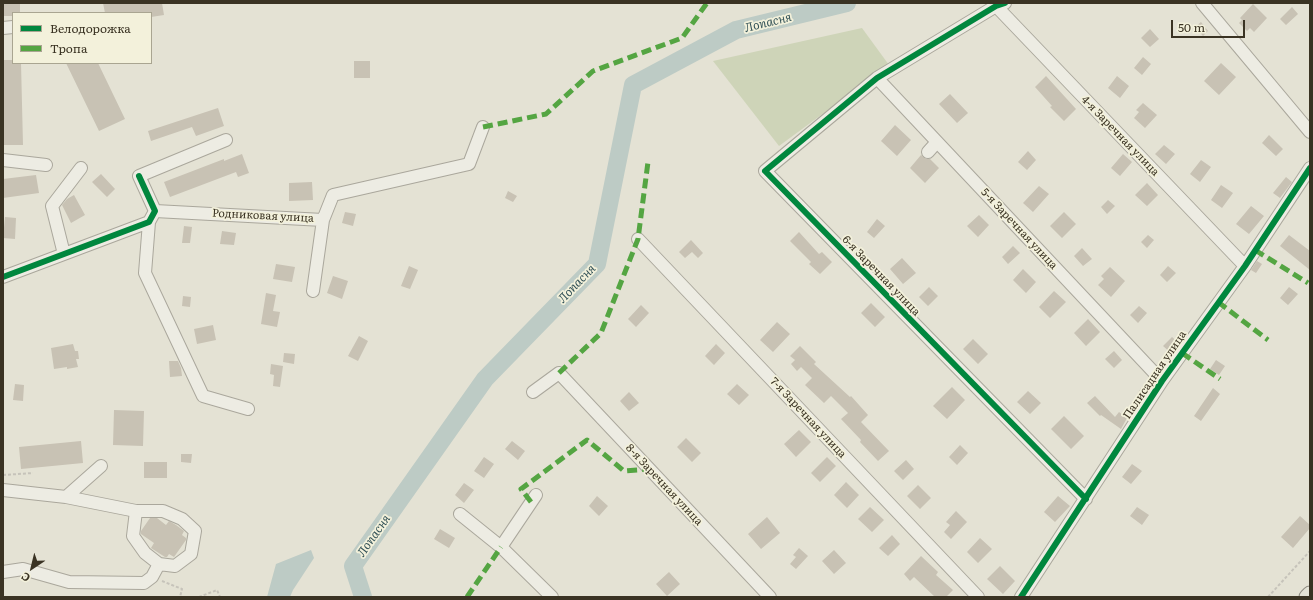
<!DOCTYPE html>
<meta charset="utf-8">
<style>
body{margin:0}
#map{position:relative;width:1313px;height:600px;overflow:hidden;background:#e4e2d4;font-family:Literata,serif}
canvas{display:block}
.frame{position:absolute;inset:0;border:4px solid #3a3323;pointer-events:none}
.legend{position:absolute;left:12px;top:12px;width:140px;height:52px;box-sizing:border-box;background:#f3f1db;border:1px solid #a9a591;margin:0;padding:5px 7px;list-style:none;font-size:12px;color:#3a3323}
.legend li{display:flex;align-items:center;gap:8px;height:20px}
.legend b{width:20px;border:1px solid #a9a591}
.north{position:absolute;left:12px;top:548px;width:40px;height:40px;-webkit-text-stroke:3px #f3f1db;paint-order:stroke;rotate:215deg;font-size:11px;font-weight:700;line-height:16px;text-align:center;color:#3a3323}
.north::after{content:'';display:block;margin:auto;width:14px;height:18px;background:#3a3323;clip-path:polygon(50% 0,100% 100%,50% 72%,0 100%)}
.scale{position:absolute;left:1171px;top:20px;width:74px;height:18px;box-sizing:border-box;border:2px solid #3a3323;border-top:0;padding-left:5px;font-size:12px;line-height:14px;white-space:nowrap;color:#3a3323;-webkit-text-stroke:3px #f3f1db;paint-order:stroke}
</style>
<div id="map">
<canvas width="1313" height="600"></canvas>
<div class="frame"></div>
<ul class="legend">
<li><b style="height:5px;background:#00873e"></b>Велодорожка</li>
<li><b style="height:5px;background:#54a542"></b>Тропа</li>
</ul>
<div class="north">С</div>
<div class="scale">50 m</div>
</div>
<script>
const c = document.querySelector('canvas').getContext('2d');
c.lineJoin = 'round';
function fill(path, color) { c.fillStyle = color; c.fill(path, 'evenodd'); }
const poly = rows => new Path2D(rows.map(r => 'M' + r).join(''));
function trace(path, color, width, dash) { c.strokeStyle = color; c.lineWidth = width; c.lineCap = dash ? 'butt' : 'round'; c.setLineDash(dash || []); c.stroke(path); }
function label(font, color, halo, rows, align = 'center') {
  c.font = font + ' Literata,serif'; c.lineWidth = 3.5; c.setLineDash([]); c.textBaseline = 'middle'; c.strokeStyle = halo; c.fillStyle = color; for (const [text, x, y, turn = 0] of rows) {
    c.save(); c.translate(x, y); c.rotate((+turn || 0) * Math.PI / 180); c.textAlign = isNaN(turn) ? turn : align; if (halo) c.strokeText(text, 0, 0); c.fillText(text, 0, 0); c.restore();
  }
}
fill(poly([
 [862,28,889,65,779,146,713,61]
]), '#ced4b8');
fill(poly([
 [311,550,314,558,293,590,290,597,267,597,276,564]
]), '#bdcbc5');
trace(poly([
 [363,597,353,566,485,379,597,264,633,85,736,30,847,3]
]), '#bdcbc5', 18);
fill(poly([
 [3,3,20,3,20,13,13,13,13,16,3,16],
 [103,3,162,3,164,15,151,17,151,13,105,13],
 [1253,4,1267,18,1254,32,1250,28,1247,31,1239,23,1242,20,1240,18],
 [1292,7,1298,14,1286,25,1280,19],
 [1201,22,1208,31,1203,36,1195,27],
 [1150,29,1159,39,1150,47,1141,38],
 [1143,57,1151,64,1142,75,1134,68],
 [3,60,13,60,13,63,21,63,23,145,3,145],
 [354,61,370,61,370,78,354,78],
 [66,63,98,63,125,119,99,131],
 [1221,63,1236,77,1219,95,1204,81],
 [1046,76,1076,109,1064,121,1050,107,1052,106,1035,87],
 [1117,76,1129,86,1120,98,1108,88],
 [950,94,968,113,957,123,939,104],
 [1143,103,1157,115,1145,128,1134,118,1139,112,1136,110],
 [218,108,224,126,196,136,192,127,151,141,148,131],
 [895,125,911,140,897,156,881,141],
 [1269,135,1283,149,1276,156,1262,143],
 [1164,145,1175,154,1166,164,1155,154],
 [1028,151,1036,160,1027,170,1018,162],
 [242,154,249,173,238,177,236,172,170,197,164,182,224,159,224,161],
 [1123,154,1132,162,1120,176,1111,168],
 [921,155,926,159,930,159,939,168,925,183,910,168],
 [1201,160,1211,167,1200,182,1190,174],
 [101,174,115,189,107,197,92,182],
 [36,175,39,193,3,198,3,179],
 [1286,177,1292,182,1280,198,1273,193],
 [312,182,313,200,289,201,289,183],
 [1147,183,1158,195,1147,206,1135,195],
 [1221,185,1233,193,1222,208,1211,200],
 [1039,186,1049,194,1033,212,1023,203],
 [508,191,517,196,513,202,505,198],
 [74,195,85,215,71,223,62,205,67,199],
 [1108,200,1115,206,1107,214,1101,207],
 [1251,206,1264,216,1249,234,1236,224],
 [345,212,356,214,353,226,342,223],
 [1064,212,1076,224,1062,238,1050,226],
 [979,215,989,225,978,237,967,226],
 [5,217,16,218,15,239,3,238],
 [877,219,885,226,874,238,867,232],
 [184,226,192,227,190,243,182,243],
 [222,231,236,233,234,245,220,244],
 [799,232,819,254,822,252,832,262,820,274,809,264,811,262,790,241],
 [1148,235,1154,240,1147,248,1141,242],
 [1289,235,1310,251,1310,270,1280,246],
 [691,240,703,253,698,258,692,252,685,258,679,252],
 [1013,246,1020,253,1008,264,1002,257],
 [1082,248,1092,259,1083,266,1074,256],
 [902,258,916,273,903,284,890,269],
 [1257,261,1262,264,1256,273,1251,270],
 [276,264,295,267,292,282,273,279],
 [409,266,418,270,410,289,401,286],
 [1168,266,1176,273,1167,282,1160,275],
 [1110,267,1125,281,1111,297,1098,285,1104,279,1101,276],
 [1023,269,1036,282,1026,293,1013,280],
 [333,276,348,281,342,299,327,293],
 [929,287,938,296,928,306,919,297],
 [1289,287,1298,294,1288,305,1280,298],
 [1054,291,1066,302,1050,318,1039,307],
 [266,293,276,295,273,311,280,312,277,327,261,324],
 [183,296,191,297,190,307,182,306],
 [871,303,885,317,875,327,861,313],
 [641,305,649,313,636,327,628,319],
 [1139,306,1147,313,1138,323,1130,315],
 [1088,319,1100,332,1086,346,1074,333],
 [777,322,790,334,773,352,760,340],
 [213,325,216,340,197,344,194,329],
 [359,336,368,341,358,361,348,356],
 [1172,337,1180,344,1171,353,1163,346],
 [973,339,988,354,978,364,963,349],
 [73,344,75,351,78,351,79,359,76,359,78,367,67,369,67,367,54,369,51,348],
 [716,344,725,353,714,365,705,356],
 [800,346,816,362,814,364,850,397,851,396,868,415,861,422,889,451,878,461,860,442,861,440,841,419,848,413,831,396,824,403,805,385,812,378,801,367,797,371,791,364,795,360,790,356],
 [1114,351,1122,360,1114,368,1105,359],
 [284,353,295,354,294,364,283,362],
 [1216,360,1225,366,1219,375,1210,369],
 [169,361,178,361,181,368,182,376,170,377],
 [271,364,283,366,280,387,273,386,274,375,270,374],
 [15,384,24,385,23,401,13,400],
 [737,384,749,395,739,405,727,394],
 [952,387,965,400,947,419,933,406],
 [1141,388,1146,392,1140,401,1135,398],
 [1213,388,1220,394,1201,421,1194,416],
 [1028,391,1041,403,1030,414,1017,402],
 [629,392,639,403,629,411,620,401],
 [1095,396,1115,417,1119,412,1127,418,1121,429,1101,415,1100,416,1087,403],
 [114,410,144,411,143,446,113,445],
 [1064,416,1084,436,1071,449,1051,429],
 [799,430,811,442,796,457,784,444],
 [686,438,701,453,692,462,677,447],
 [81,441,83,463,21,469,19,447],
 [512,441,525,451,518,460,505,449],
 [960,445,968,453,957,465,949,457],
 [181,454,192,454,191,463,181,462],
 [484,457,494,464,484,478,474,471],
 [827,457,836,466,820,482,811,473],
 [906,460,914,469,903,480,894,471],
 [144,462,167,462,167,478,144,478],
 [1132,464,1142,471,1131,484,1122,477],
 [846,482,859,495,847,508,834,495],
 [464,483,474,490,464,503,455,495],
 [918,485,931,498,920,509,907,496],
 [597,496,608,506,599,516,589,506],
 [1058,496,1070,506,1055,522,1044,512],
 [870,507,884,520,872,532,858,519],
 [1137,507,1149,515,1142,525,1130,516],
 [956,511,967,522,951,539,944,532,950,525,946,522],
 [1300,516,1310,525,1310,528,1293,548,1281,537],
 [767,517,780,533,761,549,748,534],
 [150,518,157,518,166,525,169,521,176,525,184,531,182,535,186,538,186,540,174,557,169,554,167,557,165,557,151,548,154,543,141,534,141,531],
 [440,529,455,538,449,548,434,539],
 [892,535,900,544,888,556,879,548],
 [980,538,992,549,978,563,967,552],
 [799,548,808,556,796,569,790,564,796,557,793,555],
 [834,550,846,563,834,574,822,561],
 [921,556,938,572,936,575,953,590,946,597,935,597,914,577,910,581,904,574],
 [1000,566,1015,581,1003,594,987,579],
 [669,572,680,584,667,596,656,584]
]), '#c8c2b4');
const minor = poly([
 [1005,3,996,6,877,78,765,171,1086,499],
 [1202,3,1310,132],
 [996,6,1245,266],
 [3,28,13,27],
 [877,78,1162,381],
 [928,152,937,142],
 [3,160,46,165],
 [155,211,323,220,313,291],
 [323,220,333,195,469,164,483,127],
 [149,222,145,273,203,396,248,409],
 [638,239,978,597],
 [64,254,52,206,81,168],
 [3,277,149,222,155,211,139,176,226,140],
 [533,392,559,373,770,597],
 [3,490,66,497,136,511,163,511,182,519,195,531,191,554,175,566,159,564,145,553,133,536,136,511],
 [66,497,101,466],
 [460,514,501,547,552,597],
 [501,547,536,495],
 [3,572,23,569,69,582,144,583,152,577,159,564],
 [1021,597,1162,381,1245,266,1310,168]
]);
const major = poly([
 [1307,597,1310,594]
]);
trace(minor, '#aaa79c', 14);
trace(major, '#908d83', 17);
trace(poly([
 [3,475,33,473],
 [162,581,182,589,180,597],
 [199,597,217,590,220,597],
 [1268,597,1310,551]
]), '#c6c3ba', 2, [3, 2]);
trace(minor, '#edece3', 12);
trace(major, '#e4e3d6', 15);
trace(poly([
 [483,127,546,114,593,71,682,38,707,3],
 [1255,250,1308,283],
 [1218,302,1268,340],
 [1182,353,1220,379],
 [559,373,601,333,638,239,648,162],
 [531,502,521,489,587,440,624,471,650,469],
 [467,597,501,547]
]), '#54a542', 5, [10, 5]);
trace(poly([
 [1005,3,996,6,877,78,765,171,1086,499],
 [3,277,149,222,155,211,139,176],
 [1021,597,1162,381,1245,266,1310,168]
]), '#00873e', 6);
label('11px', '#3a3323', '#f3f1db', [
 ["4-я Заречная улица",1120,136,46],
 ["Родниковая улица",263,216,3],
 ["5-я Заречная улица",1019,229,47],
 ["6-я Заречная улица",881,276,46],
 ["Палисадная улица",1155,375,-56],
 ["7-я Заречная улица",808,418,47],
 ["8-я Заречная улица",664,485,47]
]);
label('italic 12px', '#345358', '#f3f1db', [
 ["Лопасня",768,23,-14],
 ["Лопасня",577,284,-46],
 ["Лопасня",374,536,-55]
]);
</script>
